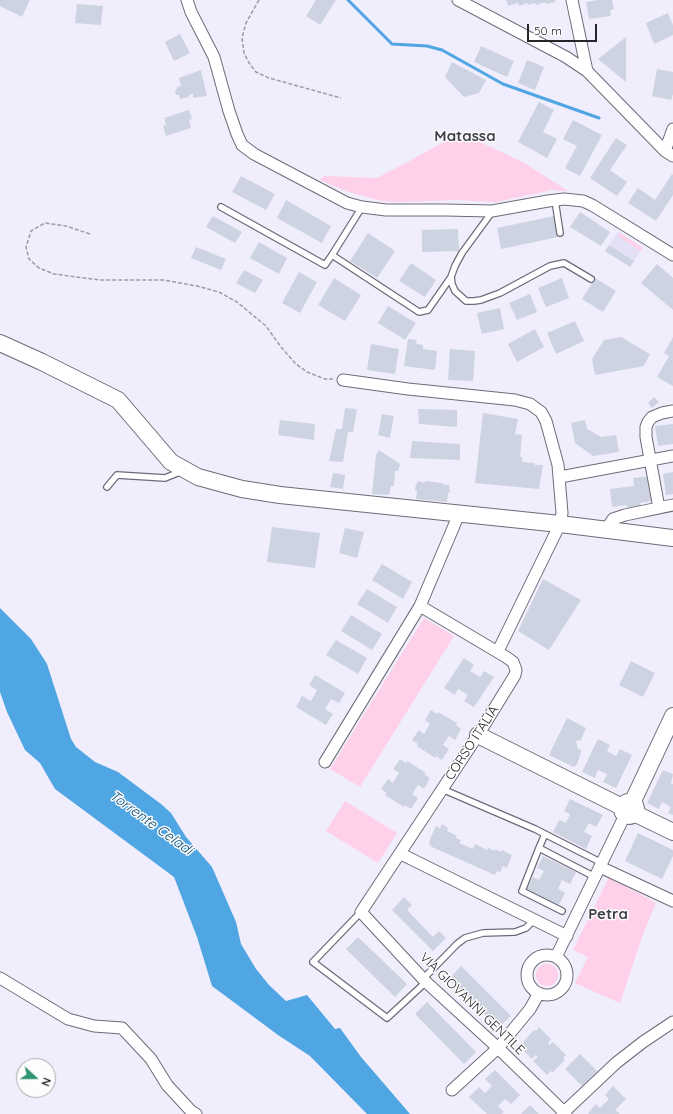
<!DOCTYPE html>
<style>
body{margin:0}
#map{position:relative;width:673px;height:1114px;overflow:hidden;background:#f0edfc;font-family:Quicksand,sans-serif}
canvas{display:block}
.north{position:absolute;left:16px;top:1058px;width:40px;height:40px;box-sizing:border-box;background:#fdfdfd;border:1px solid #a7a7a9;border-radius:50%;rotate:111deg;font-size:11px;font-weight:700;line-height:16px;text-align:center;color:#26252b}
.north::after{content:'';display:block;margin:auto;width:14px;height:18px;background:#2d9471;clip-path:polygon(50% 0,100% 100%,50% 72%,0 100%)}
.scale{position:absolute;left:527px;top:24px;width:70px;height:18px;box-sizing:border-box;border:2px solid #26252b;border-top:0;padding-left:5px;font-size:12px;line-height:14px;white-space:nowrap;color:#26252b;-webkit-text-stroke:3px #fdfdfd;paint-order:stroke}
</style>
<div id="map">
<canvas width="673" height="1114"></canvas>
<div class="north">N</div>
<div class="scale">50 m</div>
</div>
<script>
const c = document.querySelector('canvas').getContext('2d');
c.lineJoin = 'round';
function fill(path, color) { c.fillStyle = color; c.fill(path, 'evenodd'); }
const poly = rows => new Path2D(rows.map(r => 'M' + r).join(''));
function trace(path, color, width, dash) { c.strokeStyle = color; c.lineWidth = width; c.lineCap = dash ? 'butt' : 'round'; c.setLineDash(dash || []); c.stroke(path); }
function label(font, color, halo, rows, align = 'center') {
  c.font = font + ' Quicksand,sans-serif'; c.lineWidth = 3; c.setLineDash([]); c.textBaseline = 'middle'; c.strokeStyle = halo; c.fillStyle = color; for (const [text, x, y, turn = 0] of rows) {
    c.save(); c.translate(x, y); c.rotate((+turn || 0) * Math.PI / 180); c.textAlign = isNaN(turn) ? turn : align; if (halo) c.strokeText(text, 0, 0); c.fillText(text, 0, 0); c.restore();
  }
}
fill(poly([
 [618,232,643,248,634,261,609,245]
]), '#e4e0f6');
fill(poly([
 [459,135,465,136,489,146,526,164,568,191,552,190,495,202,455,200,401,202,383,201,366,197,348,192,320,180,324,176,377,178,404,164,444,142],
 [620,233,643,248,641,251,618,236],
 [424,618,454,636,360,787,330,769],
 [345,801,397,833,378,863,326,831],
 [609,877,656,903,643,934,620,1003,575,983,588,957,573,950],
 '536 975a11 11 0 1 1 22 0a11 11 0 1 1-22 0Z'
]), '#fed0e9');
fill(poly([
 [0,608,31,639,47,664,71,739,76,747,95,762,118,772,161,804,171,813,186,837,212,867,236,922,241,944,256,969,269,985,286,1001,307,995,335,1029,340,1028,361,1057,410,1114,367,1114,310,1056,278,1035,212,986,197,937,174,877,55,789,40,763,25,750,7,712,0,692]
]), '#50a5e3');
trace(poly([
 [348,0,392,44,427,46,442,50,503,84,599,118]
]), '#50a5e3', 3);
fill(poly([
 [0,0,30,0,22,17,0,6],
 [316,0,336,0,320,25,306,16],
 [506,0,555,0,555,2,546,4,545,2,536,5,535,3,528,5,527,3,519,6,518,3,508,6],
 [598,0,612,0,614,9,610,10,611,16,589,19,586,2],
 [77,4,103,6,101,25,75,23],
 [668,13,673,25,673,35,654,44,646,23],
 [180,34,190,53,174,61,165,42],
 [626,37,626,82,598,59],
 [481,46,514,61,507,77,474,62],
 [527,60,544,67,535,90,518,83],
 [452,62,486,80,479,93,464,97,445,77],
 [657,69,673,72,673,94,671,100,652,96],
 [201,70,207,96,193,98,193,94,189,95,189,97,180,99,179,95,176,95,175,90,177,89,177,87,181,86,179,78],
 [539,102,554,110,543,132,557,139,547,158,518,142],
 [189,110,192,119,189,120,191,128,166,136,163,126,166,125,164,118],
 [573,120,602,135,580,176,565,168,577,146,563,139],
 [616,138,627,145,610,170,627,182,617,196,590,178],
 [672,174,673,175,673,195,656,221,628,203,638,188,655,200],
 [241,176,275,194,266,210,232,192],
 [286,200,331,226,322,243,277,218],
 [580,212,610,232,601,246,570,227],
 [213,216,242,232,235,243,206,227],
 [554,216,558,237,501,249,497,228],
 [458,229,459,251,422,252,422,230],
 [368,233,395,251,377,278,350,261],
 [259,242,287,258,279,274,250,258],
 [609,245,634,261,630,267,605,251],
 [196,247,226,259,221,270,191,258],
 [411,263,436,280,425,297,399,281],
 [657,264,673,278,673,310,641,283],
 [244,270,263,280,255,293,236,283],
 [299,272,317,282,300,313,282,303],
 [334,278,361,295,345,321,318,305],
 [562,278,569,298,546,307,538,288],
 [595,278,616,291,603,312,582,299],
 [530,294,537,312,517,320,509,303],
 [388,306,416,323,405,340,378,323],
 [500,308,504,329,482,334,477,313],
 [575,321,584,341,556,354,547,333],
 [535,329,544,347,517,362,508,344],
 [621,337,650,354,644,366,595,375,592,359,604,340],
 [673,337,673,386,657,377,669,356,664,353],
 [408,339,417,340,416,344,423,345,423,349,437,351,435,370,404,366],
 [371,344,399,349,395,374,367,370],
 [450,349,475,351,473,381,448,380],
 [654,397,659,402,652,408,648,403],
 [345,408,357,409,353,432,348,432,343,462,329,461,336,429,342,429],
 [418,409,457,410,457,427,419,424],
 [483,413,518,419,515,434,522,435,520,457,522,457,522,462,534,463,535,465,543,465,539,489,475,483],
 [382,414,394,416,390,438,378,435],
 [280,420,315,424,314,440,278,435],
 [585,420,587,429,601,437,616,435,619,452,593,456,575,443,571,423],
 [673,424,673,444,658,446,655,426],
 [412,441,460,444,460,460,410,458],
 [379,450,400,464,398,471,395,471,394,486,391,486,389,495,372,494,376,455],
 [673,472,673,494,666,495,663,474],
 [333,473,345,475,343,489,330,487],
 [650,476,653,501,640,503,641,506,627,508,627,505,612,507,610,489,634,486,633,478],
 [418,481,425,483,425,481,443,483,442,484,449,485,450,492,448,493,447,502,416,499,417,491,415,490,416,484,417,484],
 [272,527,320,533,315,568,267,562],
 [345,528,364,532,357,558,339,553],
 [382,564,412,582,403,599,372,580],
 [543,579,581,600,549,650,518,631],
 [367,589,397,607,388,623,357,604],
 [351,615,382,634,372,650,341,631],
 [336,640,367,658,358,674,326,655],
 [464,658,474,665,470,671,480,677,484,671,494,677,474,707,464,701,468,695,458,689,455,695,444,688],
 [631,661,655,673,643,697,619,685],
 [315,675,345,693,339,703,331,699,325,709,333,714,326,725,296,707,302,696,311,701,317,690,309,685],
 [431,710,437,714,438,712,457,723,456,725,461,729,455,740,449,736,443,745,449,749,442,760,436,756,435,758,417,746,418,744,412,740,419,730,424,734,430,724,425,720],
 [567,718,586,728,581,740,576,741,578,749,581,750,580,756,577,764,574,767,549,755],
 [598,739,610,745,607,751,616,756,620,749,632,755,616,788,603,782,607,774,598,770,595,778,582,772],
 [400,759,406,763,407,761,426,773,424,774,430,778,424,789,418,785,412,794,418,798,411,809,405,805,404,807,385,795,387,793,381,789,388,779,393,783,399,773,393,769],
 [663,770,673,774,671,784,673,784,673,815,668,813,671,807,662,802,659,809,647,803],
 [570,799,603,815,596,827,589,823,584,832,592,836,586,849,553,832,559,820,566,823,570,814,564,811],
 [442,824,448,828,447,831,457,836,456,838,461,840,459,843,473,849,475,844,487,850,488,848,495,851,495,849,501,852,502,850,512,855,507,868,503,866,500,872,497,871,495,875,432,847,429,844,430,839,436,826,440,828],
 [638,833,673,850,673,856,662,879,625,861],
 [543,856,576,872,570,884,562,880,558,889,565,893,559,905,527,889,533,877,539,880,544,871,537,868],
 [404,897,412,905,407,910,433,937,439,931,446,938,433,951,392,910],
 [358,937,407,984,395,997,346,949],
 [461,966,511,1016,498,1028,449,979],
 [427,1002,476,1052,464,1064,415,1014],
 [539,1027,551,1039,548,1043,550,1045,553,1042,566,1055,563,1058,565,1060,553,1072,551,1071,547,1075,533,1061,538,1057,535,1055,532,1059,520,1047,524,1043,523,1042,534,1030,536,1031],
 [580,1054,597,1071,582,1086,565,1069],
 [495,1070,520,1095,511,1104,505,1099,498,1106,504,1112,501,1114,487,1114,469,1097,479,1087,485,1093,492,1086,485,1079],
 [613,1086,626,1099,615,1110,620,1114,589,1114,588,1113,596,1104,600,1108,609,1099,605,1095],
 [530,1105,539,1114,521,1114]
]), '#ced3e1');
const lane = poly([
 [555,200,560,233],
 [221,207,325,265,332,255,419,312,428,310,451,277],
 [492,212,462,253,455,266,451,277,452,284,455,291,466,301,474,301,481,300,500,293,550,266,564,263,591,279],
 [332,255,362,207],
 [107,487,117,475,165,478,182,471],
 [442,789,535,829,602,863],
 [545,834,539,848,595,877],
 [539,848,522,891,562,911],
 [361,912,313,962,387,1018,426,982],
 [423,979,457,944,465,938,483,933,515,932,526,928,534,920]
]);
const street = poly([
 [187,0,191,12,214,57,229,111,237,134,242,145,254,154,347,203,362,207,386,210,445,210,492,211,548,201,564,199,583,201,592,205,673,255],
 [458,0,566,57,587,71],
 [572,0,587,71,665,151,673,156],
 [665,151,673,129],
 [343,380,408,389,515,400,530,404,541,412,546,421,558,465,562,513,560,524,498,651],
 [560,477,673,456],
 [659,508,646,437,646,427,648,422,652,417,662,413,673,411],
 [605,531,613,519,625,515,673,505],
 [420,606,506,657,513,662,516,670,515,675,478,735,361,912,426,982,498,1048,566,1114],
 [325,762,420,606,459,514],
 [401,854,567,936],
 [600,867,673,901],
 '527 975a20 20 0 1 1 40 0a20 20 0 1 1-40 0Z',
 [556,957,625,815],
 [0,978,68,1019,94,1026,122,1028,151,1059,167,1085,191,1111,196,1114],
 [452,1090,498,1048,530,1009,539,993],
 [562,1114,616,1063,643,1042,673,1022]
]);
const secondary = poly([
 [0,343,42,362,118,400,171,462,198,477,242,489,280,495,560,524,673,538],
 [478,735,622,807],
 '622 809a7 7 0 1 1 14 0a7 7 0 1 1-14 0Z',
 [632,803,673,716],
 [634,813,673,832]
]);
trace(lane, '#6e6b78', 8);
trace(street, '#6e6b78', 13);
trace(secondary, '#6e6b78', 18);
trace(poly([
 [259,0,246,23,242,38,244,53,249,63,256,72,269,78,341,98],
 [90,234,66,226,45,223,31,231,26,247,29,259,39,268,54,274,100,280,163,280,197,286,219,292,237,302,266,326,281,347,296,364,307,372,325,379,333,379]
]), '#9e9ba7', 1.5, [4, 2]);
trace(lane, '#fff', 5.5);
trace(street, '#fff', 11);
trace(secondary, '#fff', 16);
label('13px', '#26252b', '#fdfdfd', [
 ["CORSO ITALIA",472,743,-57],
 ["VIA GIOVANNI GENTILE",472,1004,44]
]);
label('italic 14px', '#00466e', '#fdfdfd', [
 ["Torrente Celadi",151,823,36]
]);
label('bold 15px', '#413f4b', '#fdfdfd', [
 ["Matassa",465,136],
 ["Petra",608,914]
]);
</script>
